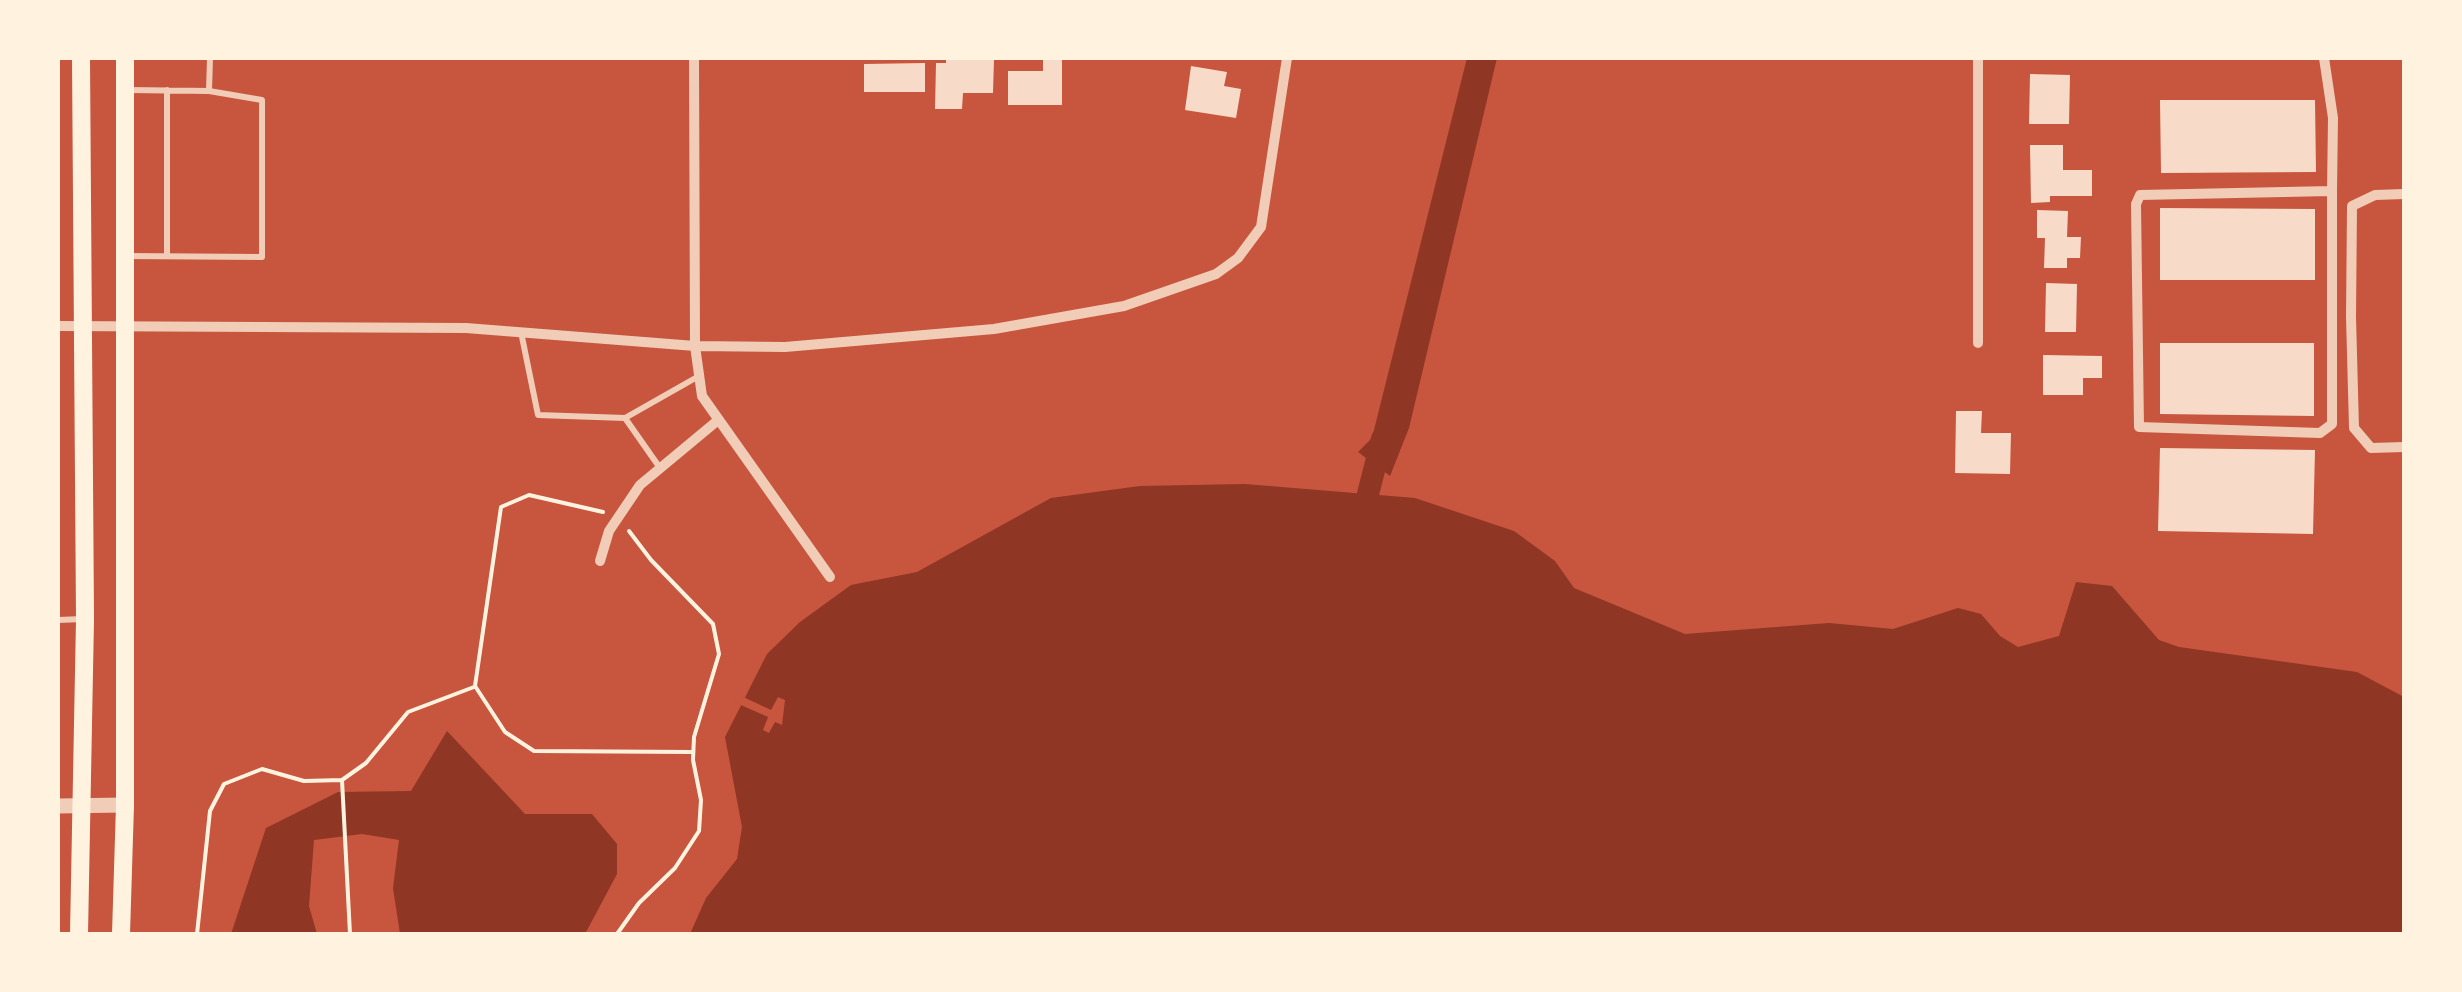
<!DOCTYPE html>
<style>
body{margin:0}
#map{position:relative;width:2462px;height:992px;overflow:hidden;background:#c8553d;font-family:Jost,sans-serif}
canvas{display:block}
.frame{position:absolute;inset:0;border:60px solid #fff3e0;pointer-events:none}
</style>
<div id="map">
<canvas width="2462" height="992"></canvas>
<div class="frame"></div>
</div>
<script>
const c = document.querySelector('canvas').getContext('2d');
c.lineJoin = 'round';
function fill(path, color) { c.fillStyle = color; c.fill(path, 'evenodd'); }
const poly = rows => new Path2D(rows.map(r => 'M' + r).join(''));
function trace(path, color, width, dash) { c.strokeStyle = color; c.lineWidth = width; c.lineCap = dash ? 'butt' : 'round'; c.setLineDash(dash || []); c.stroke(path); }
fill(poly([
 [1467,58,1497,58,1409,428,1390,476,1358,452,1372,438],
 [1245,484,1415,498,1514,531,1555,561,1574,588,1685,634,1829,623,1893,629,1958,608,1981,614,2000,636,2018,647,2059,636,2076,582,2112,586,2159,640,2179,647,2357,672,2404,697,2404,934,690,934,706,898,737,859,742,827,725,737,767,654,800,622,851,585,917,572,1051,498,1140,486],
 [447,731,525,814,592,814,617,844,617,874,585,934,400,934,393,888,399,840,362,834,314,840,309,906,317,934,231,934,266,828,338,792,411,791]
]), '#8f3625');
fill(poly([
 [737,694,771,710,778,697,785,700,782,725,775,722,769,733,763,730,768,717,734,702]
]), '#c8553d');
trace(poly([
 [1368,494,1382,439]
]), '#8f3625', 22);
fill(poly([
 [1043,58,1062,58,1062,105,1008,105,1008,71,1043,71],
 [946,59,994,59,993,93,963,93,962,109,935,109,936,63,946,63],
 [925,63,925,92,864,92,864,64],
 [1191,66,1227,72,1224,86,1241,89,1236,118,1185,110],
 [2030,74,2070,75,2069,124,2029,124],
 [2160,100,2315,100,2316,172,2161,173],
 [2030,145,2063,145,2063,170,2092,170,2092,196,2050,196,2050,202,2031,203],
 [2160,208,2315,209,2315,280,2160,280],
 [2037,210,2068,211,2067,237,2081,237,2080,258,2067,258,2067,268,2044,268,2045,238,2037,238],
 [2046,283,2077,284,2076,332,2045,332],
 [2160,343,2314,343,2314,416,2160,414],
 [2043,355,2102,356,2102,378,2083,378,2083,395,2043,395],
 [1956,411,1982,411,1981,433,2011,433,2010,474,1955,473],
 [2160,448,2315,450,2313,534,2158,531]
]), '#f7dbc8');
trace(poly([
 [603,512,529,495,501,507,475,686,505,732,534,751,693,752],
 [342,780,350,934],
 [197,934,210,811,224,784,262,769,304,781,342,780,366,763,408,712,474,687],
 [617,934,639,903,675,868,699,831,701,800,693,760,694,737,719,654,713,624,651,560,629,531]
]), '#fff3e0', 4);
trace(poly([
 [128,90,209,91,210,58],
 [167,90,167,256],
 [126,256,262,257,262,100,209,91],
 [521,332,538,415,625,418,699,376],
 [625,418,660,468],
 [58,620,83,619]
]), '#f1ccb7', 6);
trace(poly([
 [694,58,695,346,702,396,830,577],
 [2324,58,2333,118,2332,191],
 [2332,191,2332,424,2320,433,2139,427,2136,204,2140,195,2332,191],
 [2404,194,2375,195,2352,206,2351,317,2354,428,2371,448,2404,447],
 [58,326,466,328,695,346,785,347,994,329,1124,306,1216,274,1238,258,1261,227,1287,58],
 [1978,343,1978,58],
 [600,561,609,531,640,485,717,421]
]), '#f1ccb7', 10);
trace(poly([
 [58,806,125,805]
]), '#f1ccb7', 15);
trace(poly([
 [79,934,85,619,81,58],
 [121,934,125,805,125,58]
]), '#fff3e0', 18);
</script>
